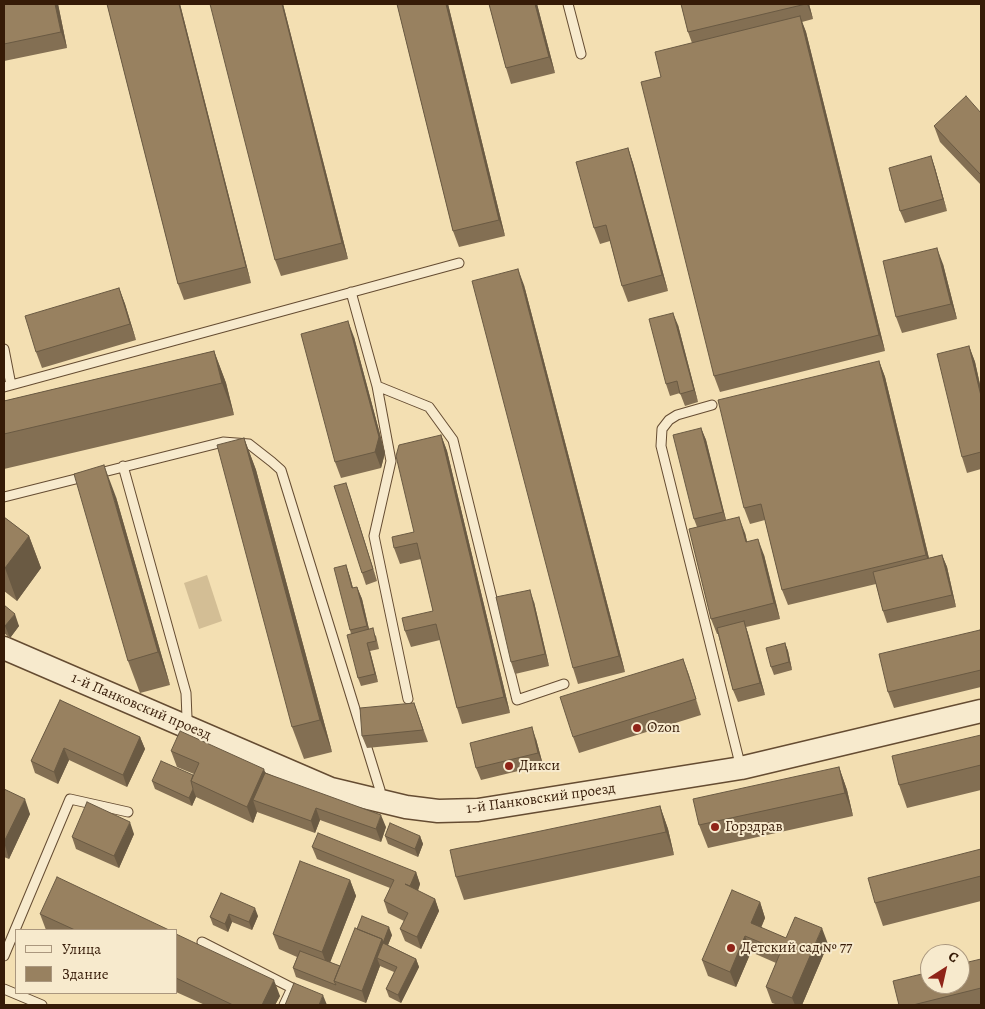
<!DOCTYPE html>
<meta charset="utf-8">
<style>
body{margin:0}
#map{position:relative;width:985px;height:1009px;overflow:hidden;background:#f3dfb2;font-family:Alegreya,serif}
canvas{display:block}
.frame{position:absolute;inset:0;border:5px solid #361b07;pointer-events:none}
.legend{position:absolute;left:15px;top:929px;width:162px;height:65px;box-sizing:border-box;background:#f7eacd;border:1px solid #aa977e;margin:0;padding:6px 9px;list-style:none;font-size:15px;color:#361b07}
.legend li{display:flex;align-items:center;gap:10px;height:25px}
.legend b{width:25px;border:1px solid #aa977e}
.north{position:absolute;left:920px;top:944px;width:50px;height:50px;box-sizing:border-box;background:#f7eacd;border:1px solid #aa977e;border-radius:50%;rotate:35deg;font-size:14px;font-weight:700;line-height:20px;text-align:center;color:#361b07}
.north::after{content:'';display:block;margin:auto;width:18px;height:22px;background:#8f2418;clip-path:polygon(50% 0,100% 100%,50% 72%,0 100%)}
</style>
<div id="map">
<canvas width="985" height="1009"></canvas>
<div class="frame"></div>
<ul class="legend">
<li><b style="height:6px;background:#f7eacd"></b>Улица</li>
<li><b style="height:14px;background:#988160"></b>Здание</li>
</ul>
<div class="north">С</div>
</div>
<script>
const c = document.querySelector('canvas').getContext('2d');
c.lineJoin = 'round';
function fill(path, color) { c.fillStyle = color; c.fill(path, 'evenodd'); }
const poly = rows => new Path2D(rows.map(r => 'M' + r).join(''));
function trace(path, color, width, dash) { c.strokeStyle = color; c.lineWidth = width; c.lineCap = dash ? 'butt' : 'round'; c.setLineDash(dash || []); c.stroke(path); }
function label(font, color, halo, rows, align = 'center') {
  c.font = font + ' Alegreya,serif'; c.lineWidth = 4; c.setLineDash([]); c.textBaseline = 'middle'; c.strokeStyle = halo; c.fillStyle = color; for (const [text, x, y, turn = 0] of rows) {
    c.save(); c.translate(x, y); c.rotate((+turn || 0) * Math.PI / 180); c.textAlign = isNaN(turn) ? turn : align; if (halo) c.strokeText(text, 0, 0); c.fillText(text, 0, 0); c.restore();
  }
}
fill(poly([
 [207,575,222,621,199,629,184,583]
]), '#d3be95');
const service = poly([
 [568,4,581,54],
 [351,292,377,386,429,407,453,440,517,700,564,684],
 [4,349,11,385],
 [377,386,391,461,374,536,408,699],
 [4,387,459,263],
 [712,405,677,415,669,420,662,429,661,446,741,768],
 [123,466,186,693,187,718,185,726],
 [4,497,223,442,249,444,272,462,281,470,380,790,377,799],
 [202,942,292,988,284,1005],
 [4,956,70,799,128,812],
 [4,989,42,1005]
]);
const tertiary = poly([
 [4,648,331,789,406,807,438,811,478,810,741,768,981,711]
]);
trace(service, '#654c32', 11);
trace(tertiary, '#654c32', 25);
trace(service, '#f7eacd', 9);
trace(tertiary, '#f7eacd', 22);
fill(poly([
 [4,4,58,4,67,48,4,61],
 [107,4,180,4,251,283,184,300,178,284],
 [283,4,348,259,281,276,275,260],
 [397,4,448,4,505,236,459,247,453,231],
 [489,4,537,4,555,73,511,84,506,68],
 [681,4,809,4,813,19,802,22,806,32,885,351,720,392,714,376,661,77,692,43,688,32],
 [981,113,981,185,940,142,934,126],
 [628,148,633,163,668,291,628,302,622,286,610,241,600,244,594,228],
 [931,156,935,168,947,211,905,223,900,211],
 [943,264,957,319,902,333,896,317],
 [524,285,625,672,578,684,573,668],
 [119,288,125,304,136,340,42,368,36,352],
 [678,325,698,402,685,406,680,393,670,396,666,384],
 [354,337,385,453,381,468,341,478,335,462],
 [969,346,975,362,981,389,981,469,967,473,962,457],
 [214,351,226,383,234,415,4,469,4,401],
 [879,361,885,377,929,558,942,555,947,567,956,607,887,623,883,611,876,584,788,605,782,590,765,520,750,524,744,508],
 [701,428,706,440,726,520,745,533,747,542,764,555,780,619,746,627,765,695,738,702,733,690,718,634,717,634,711,619,697,527,694,519],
 [441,435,447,451,510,713,462,724,457,708,440,640,411,647,405,631,433,611,421,559,400,564,394,548,414,532],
 [244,438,256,470,332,752,304,759,292,727],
 [350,495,377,581,366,585,362,573],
 [116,497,170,685,140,693,128,661],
 [4,517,29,536,41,568,17,601,4,591],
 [346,565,350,577,353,588,357,587,362,599,369,629,376,636,379,649,370,651,378,682,361,686,358,678,351,634,350,630],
 [534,602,549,666,515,674,511,662],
 [4,605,19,626,10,638,4,633],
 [981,632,981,687,894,708,888,692],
 [785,643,788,651,792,670,774,675,771,667],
 [683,659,701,715,579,753,573,737],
 [60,700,140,737,145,749,127,787,69,760,58,784,35,773,31,761],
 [414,703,428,742,367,748,362,736],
 [981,735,981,790,907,808,899,785],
 [536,739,543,765,481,780,476,768],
 [171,751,265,773,386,827,381,842,320,820,315,833,257,812,253,823,196,797,192,806,155,789,152,781,193,775,194,774,177,767],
 [839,767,847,790,853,816,708,848,699,825],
 [4,789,30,814,9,859,4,857],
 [660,806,668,829,674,855,464,900,456,877],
 [134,834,119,868,76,849,72,837],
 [385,836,420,836,423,844,418,857,388,844],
 [312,847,416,872,420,884,418,891,435,899,439,911,421,949,405,941,400,929,404,921,388,913,384,901,390,888,317,859],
 [981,849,981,901,883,926,875,903],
 [350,880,356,896,330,962,340,966,357,929,392,935,388,945,416,959,419,967,401,1003,389,997,386,989,394,972,380,966,366,1003,296,977,293,968,297,957,279,949,273,934],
 [221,893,258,916,252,930,232,922,228,932,213,925,210,917],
 [760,902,765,918,761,928,786,938,828,944,802,1005,778,1005,772,1003,766,987,776,963,751,952,736,987,708,976,702,960],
 [40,914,169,930,46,930],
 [176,934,280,996,275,1005,205,1005,176,992],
 [981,959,981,1005,899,1005]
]), '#836f53');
fill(poly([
 [55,4,58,4,67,48,61,32],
 [179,4,180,4,251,283,246,267],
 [282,4,283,4,348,259,342,243],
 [446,4,448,4,505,236,499,220],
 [535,4,537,4,555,73,549,57],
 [807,4,809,4,813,19],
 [800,16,806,32,885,351,879,335],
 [628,148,633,163,668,291,662,275],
 [931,156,935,168,947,211,943,199],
 [937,248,943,264,957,319,951,304],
 [518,269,524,285,625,672,619,656],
 [119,288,125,304,136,340,130,324],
 [673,313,678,325,698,402,694,390],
 [348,321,354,337,385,453,381,468,375,452],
 [969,346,975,362,981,389,981,396],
 [214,351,226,383,234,415,222,383],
 [879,361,885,377,932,571,926,555],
 [701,428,706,440,727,524,723,512],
 [441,435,447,451,510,713,504,697],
 [244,438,256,470,332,752,320,720],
 [104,465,116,497,170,685,158,652],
 [346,483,350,495,377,581,373,569],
 [739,517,745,533,751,558,746,542],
 [29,536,41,568,17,601,5,568],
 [758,539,764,555,780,619,774,603],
 [942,555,947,567,956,607,952,595],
 [346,565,350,577,356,600,352,588],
 [357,587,362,599,371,638,367,626],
 [530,590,534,602,549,666,545,654],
 [15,614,19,626,10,638,5,626],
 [744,621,748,633,765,695,760,683],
 [367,643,370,651,378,682,375,674],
 [785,643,788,651,792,670,789,662],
 [683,659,689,675,701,715,696,699],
 [532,727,536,739,543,765,538,753],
 [140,737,145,749,127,787,123,775],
 [64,748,69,760,58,784,54,772],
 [839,767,847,790,853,816,845,793],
 [264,769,270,785,253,800,257,812,253,823,247,807],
 [193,789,196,797,192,806,189,798],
 [25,799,30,814,9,859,4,842],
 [660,806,668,829,674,855,666,832],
 [316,808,320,820,315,833,311,821],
 [381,815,386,827,381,842,376,829],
 [130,822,134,834,119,868,114,856],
 [420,836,423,844,418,857,415,849],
 [416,872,420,884,415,898,410,886],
 [350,880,356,896,328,968,322,952],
 [435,899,439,911,421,949,417,937],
 [760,902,765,918,756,939,751,923],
 [255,908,258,916,252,930,249,922],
 [229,914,232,922,228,932,225,924],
 [389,927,392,935,382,960,377,958,380,966,366,1003,362,991,382,939],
 [822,928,828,944,802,1005,795,1005,792,998],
 [745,936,751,952,736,987,730,972],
 [416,959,419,967,401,1003,398,995],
 [274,980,280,996,275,1005,262,1005],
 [323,995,327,1005,319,1005]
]), '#6a5a43');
const building = poly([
 [4,4,55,4,61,32,4,44,4,4],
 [107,4,179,4,246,267,178,284,107,4],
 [210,4,282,4,342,243,275,260,210,4],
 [397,4,446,4,499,220,453,231,397,4],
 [489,4,535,4,549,57,506,68,489,4],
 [681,4,806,4,688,32,681,4],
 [800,16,879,335,714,376,641,82,661,77,655,52,800,16],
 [966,96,981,113,981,175,934,126,966,96],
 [628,148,662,275,622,286,606,225,594,228,576,162,628,148],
 [931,156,943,199,900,211,889,168,931,156],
 [937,248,951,304,896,317,883,261,937,248],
 [518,269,619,656,573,668,472,281,518,269],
 [119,288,130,324,36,352,25,316,119,288],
 [673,313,694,390,680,394,677,381,666,384,649,319,673,313],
 [348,321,379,437,375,452,335,462,301,334,348,321],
 [969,346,981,396,981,452,962,457,937,354,969,346],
 [214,351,222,383,4,434,4,401,214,351],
 [879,361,926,555,782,590,761,504,744,508,718,400,879,361],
 [701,428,723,512,694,519,673,435,701,428],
 [441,435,504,697,457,708,436,624,405,631,402,618,433,611,417,543,394,548,392,537,414,532,396,456,399,445,441,435],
 [244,438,320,720,292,727,217,445,244,438],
 [104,465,158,652,128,661,74,474,104,465],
 [346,483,373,569,362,573,334,486,346,483],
 [4,517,29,536,5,568,4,567,4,517],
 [739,517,746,542,758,539,774,603,711,619,689,529,739,517],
 [942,555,952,595,883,611,873,572,942,555],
 [346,565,352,588,357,587,367,626,350,630,334,568,346,565],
 [530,590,545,654,511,662,496,597,530,590],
 [4,605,15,614,5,626,4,625,4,605],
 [744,621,760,683,733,690,717,628,744,621],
 [373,628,376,641,367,643,375,674,358,678,347,635,373,628],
 [980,630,981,633,981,670,888,692,879,654,980,630],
 [785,643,789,662,771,667,766,648,785,643],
 [683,659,696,699,573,737,560,697,683,659],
 [60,700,140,737,123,775,64,748,54,772,31,761,60,700],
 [414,703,423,730,362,736,360,708,414,703],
 [532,727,538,753,476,768,470,743,532,727],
 [180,731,264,769,247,807,191,781,199,763,171,751,180,731],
 [981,735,981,765,899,785,892,756,981,735],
 [161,761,193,775,191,781,193,789,189,798,152,781,161,761],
 [839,767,845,793,699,825,693,799,839,767],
 [265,773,381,815,376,829,316,808,311,821,253,800,265,773],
 [4,789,25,799,4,842,4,789],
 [87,802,130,822,114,856,72,837,87,802],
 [660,806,666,832,456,877,450,850,660,806],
 [390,823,420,836,415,849,385,836,390,823],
 [318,833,416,872,410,886,405,884,435,899,417,937,400,929,408,913,384,901,394,880,312,847,318,833],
 [981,849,981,876,875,903,868,878,981,849],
 [300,861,350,880,322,952,273,934,300,861],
 [57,877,169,930,75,930,40,914,57,877],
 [732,890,760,902,751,923,786,938,795,917,822,928,792,998,766,987,781,951,745,936,730,972,702,960,732,890],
 [221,893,255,908,249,922,229,914,225,924,210,917,221,893],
 [362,916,389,927,383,943,382,939,357,929,362,916],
 [355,928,382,939,362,991,334,981,355,928],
 [176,934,274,980,262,1005,233,1005,176,978,176,934],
 [383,943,416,959,398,995,386,989,397,967,377,958,383,943],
 [300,951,340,966,334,981,336,985,293,968,300,951],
 [981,959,981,988,913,1005,899,1005,893,981,930,972,930,984,960,984,960,964,981,959],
 [294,983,323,995,319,1005,285,1005,294,983]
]);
fill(building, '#988160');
trace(building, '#6a5a43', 1);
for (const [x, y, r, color] of [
 [637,728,5,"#8f2418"],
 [509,766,5,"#8f2418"],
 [715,827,5,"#8f2418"],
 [731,948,5,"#8f2418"]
]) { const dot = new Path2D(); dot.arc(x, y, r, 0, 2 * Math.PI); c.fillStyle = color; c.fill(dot); trace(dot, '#f7eacd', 2); }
label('15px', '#361b07', '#f7eacd', [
 ["1-й Панковский проезд",141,707,23],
 ["1-й Панковский проезд",541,799,-8]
]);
label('15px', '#361b07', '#f7eacd', [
 ["Ozon",647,728],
 ["Дикси",519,766],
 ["Горздрав",725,827],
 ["Детский сад № 77",741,948]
], 'left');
</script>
